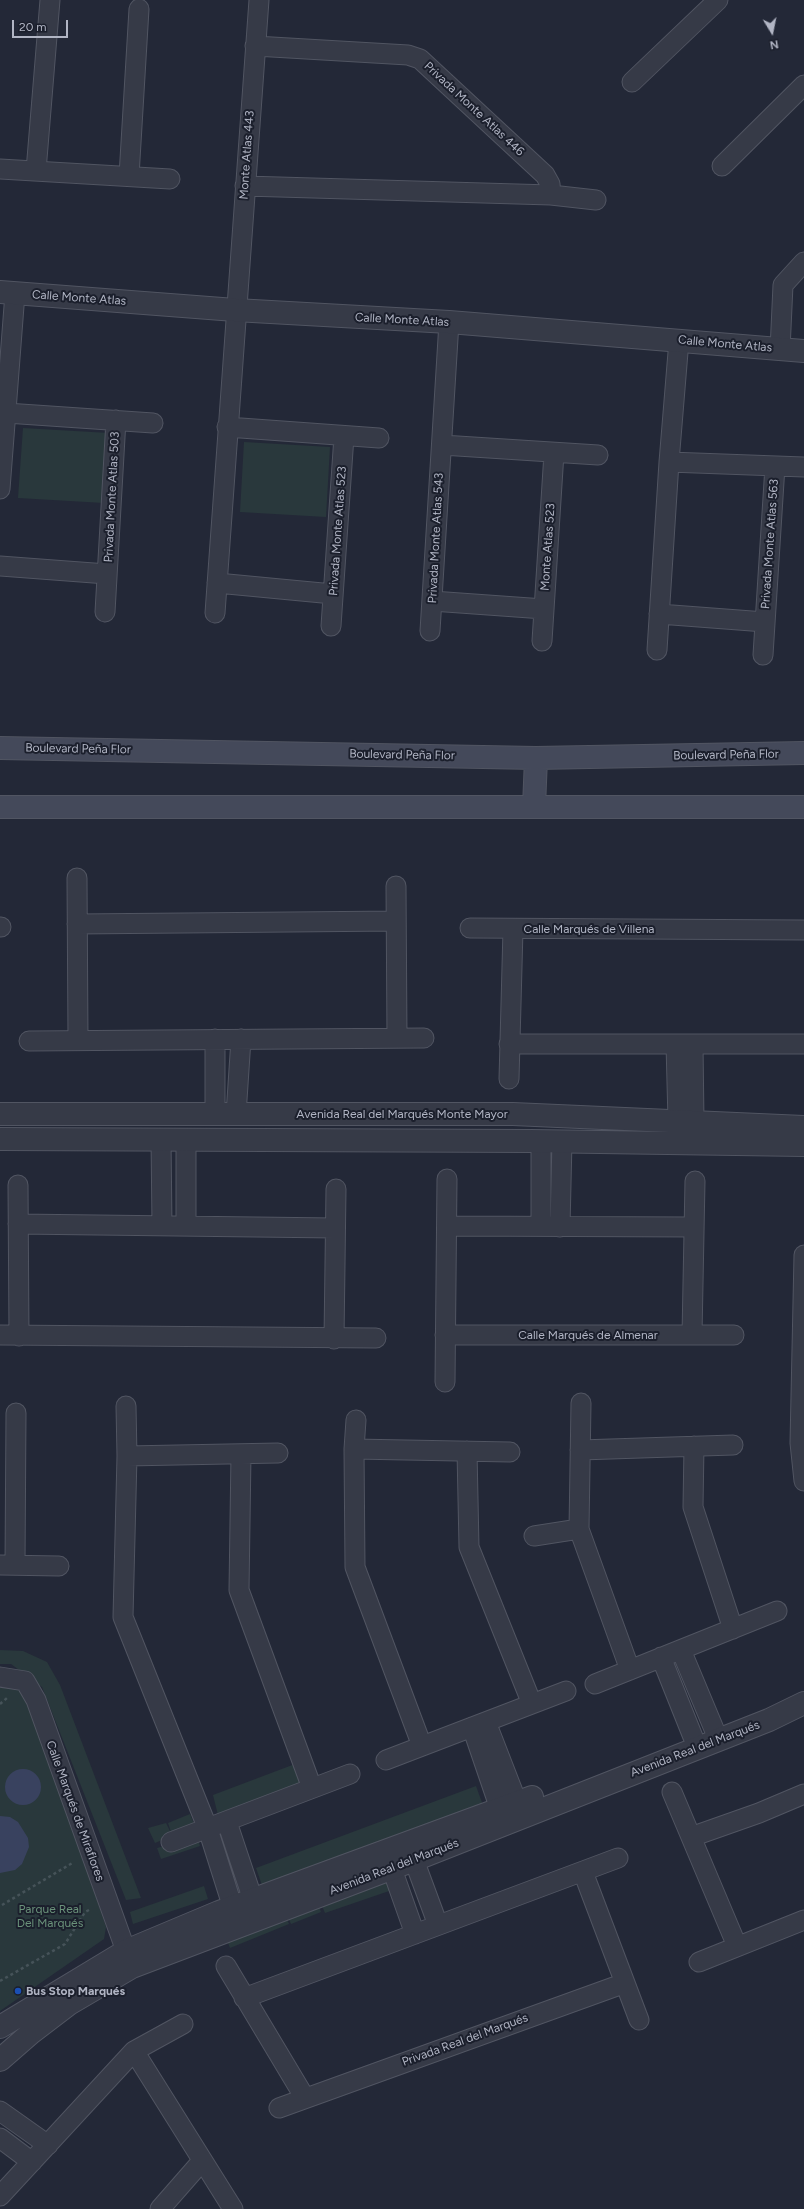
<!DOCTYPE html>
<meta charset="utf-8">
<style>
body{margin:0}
#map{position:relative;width:804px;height:2209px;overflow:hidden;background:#232837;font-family:Figtree,sans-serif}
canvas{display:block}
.north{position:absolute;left:752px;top:12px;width:40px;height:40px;-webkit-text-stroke:3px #1b1f2c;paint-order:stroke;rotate:170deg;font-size:11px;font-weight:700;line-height:16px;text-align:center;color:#b1b5c4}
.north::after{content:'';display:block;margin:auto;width:14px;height:18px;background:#b1b5c4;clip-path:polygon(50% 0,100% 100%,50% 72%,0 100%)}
.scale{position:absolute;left:12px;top:20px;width:56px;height:18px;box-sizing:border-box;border:2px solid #b1b5c4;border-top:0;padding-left:5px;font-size:12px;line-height:14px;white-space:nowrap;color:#b1b5c4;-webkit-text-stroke:3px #1b1f2c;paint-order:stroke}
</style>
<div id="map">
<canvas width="804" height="2209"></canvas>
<div class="north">N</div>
<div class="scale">20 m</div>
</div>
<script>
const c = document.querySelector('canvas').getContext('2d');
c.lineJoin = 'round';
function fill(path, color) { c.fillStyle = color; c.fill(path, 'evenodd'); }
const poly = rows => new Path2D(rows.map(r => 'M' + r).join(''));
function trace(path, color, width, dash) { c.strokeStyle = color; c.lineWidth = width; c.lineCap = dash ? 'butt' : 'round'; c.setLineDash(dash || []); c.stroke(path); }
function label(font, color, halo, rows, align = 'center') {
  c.font = font + ' Figtree,sans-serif'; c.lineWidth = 4; c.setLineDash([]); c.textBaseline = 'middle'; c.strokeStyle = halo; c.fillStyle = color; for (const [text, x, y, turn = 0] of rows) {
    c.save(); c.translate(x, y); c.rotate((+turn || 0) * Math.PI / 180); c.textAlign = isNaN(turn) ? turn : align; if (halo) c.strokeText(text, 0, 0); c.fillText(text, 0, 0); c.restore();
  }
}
fill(poly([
 [23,428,109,433,104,503,18,498],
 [244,442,330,447,326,517,240,512],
 [0,1650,23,1651,47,1662,60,1685,141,1898,126,1900,42,1687,11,1664,0,1664],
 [0,1682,26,1683,106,1927,104,1939,0,2011],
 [295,1764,304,1784,218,1815,213,1795],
 [476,1786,484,1808,264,1891,256,1868],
 [190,1814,195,1826,155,1843,148,1828,166,1823,172,1835,168,1823],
 [197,1837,200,1846,161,1859,157,1848],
 [388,1877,392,1890,325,1913,320,1901],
 [204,1886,208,1899,133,1924,130,1912],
 [317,1901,321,1912,291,1924,286,1913],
 [285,1914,289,1924,230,1948,225,1935]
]), '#29383c');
fill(poly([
 '5 1787a18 18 0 1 1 36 0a18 18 0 1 1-36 0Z',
 [0,1816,10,1817,18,1822,28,1838,29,1847,22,1864,15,1870,0,1873]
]), '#39425f');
const minor = poly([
 [255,46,408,55,420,59,545,175,550,184,551,195],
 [632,82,718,0],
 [722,166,804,85],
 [0,169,170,179],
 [36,171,50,0],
 [129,176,139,9],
 [245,186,551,195,596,200],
 [780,350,783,285,804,262],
 [6,413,153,423],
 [227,427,379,438],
 [442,445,598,455],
 [669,462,804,467],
 [0,489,15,293],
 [0,566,107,574],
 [217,583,333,594],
 [432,601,544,609],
 [105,612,116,420],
 [215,613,259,0],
 [659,614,765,622],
 [331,626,344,436],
 [430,631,449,322],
 [542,641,554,453],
 [657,650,669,462,679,340],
 [763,655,775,466],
 [77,878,78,1040],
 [396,886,397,1038],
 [77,924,396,921],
 [0,927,1,927],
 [470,928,804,930],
 [29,1041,424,1038],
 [509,1044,804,1044],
 [676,1044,678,1121],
 [693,1044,694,1122],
 [509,1079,513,929],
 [215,1115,215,1039],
 [236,1115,241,1039],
 [161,1139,162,1226],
 [186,1139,186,1226],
 [18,1185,19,1336],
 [18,1224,335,1228],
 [447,1226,694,1227],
 [541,1226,541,1141],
 [560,1227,562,1141],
 [804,1255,800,1443,804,1481],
 [0,1335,376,1338],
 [445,1335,734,1335],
 [692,1335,695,1181],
 [334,1339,336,1189],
 [445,1382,447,1179],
 [581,1403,579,1529,630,1670],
 [126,1406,127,1456,123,1617,208,1829,233,1908],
 [356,1420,354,1449,355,1567,422,1746],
 [694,1446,693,1507,733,1629],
 [354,1449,510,1452],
 [580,1450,733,1445],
 [467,1451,469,1547,532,1704],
 [241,1454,239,1590,312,1788],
 [127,1456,278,1453],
 [534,1536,579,1529],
 [0,1565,59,1566],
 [15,1565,16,1413],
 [681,1650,714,1729],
 [661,1657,693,1737],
 [0,1677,25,1681,36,1700,131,1965],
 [595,1684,777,1611],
 [486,1722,517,1802],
 [472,1727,500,1809],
 [386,1760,566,1691],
 [672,1792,737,1946],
 [227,1822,253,1900],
 [691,1837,759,1813,804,1794],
 [171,1842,350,1774],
 [414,1860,438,1925],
 [392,1869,415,1934],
 [583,1872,639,2020],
 [699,1962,804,1920],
 [226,1966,305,2098],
 [244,1998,618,1858],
 [134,2051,233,2209],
 [279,2108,625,1983],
 [0,2111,48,2145],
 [0,2138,32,2162],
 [0,2196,134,2051,183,2024],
 [160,2209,202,2161]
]);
const tertiary = poly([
 [0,292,235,310,449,322,804,351],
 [0,1114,513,1114,804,1127],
 [0,1139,531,1141,804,1145],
 [0,2027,126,1951,219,1912,532,1797],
 [0,2060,31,2033,69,2004,132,1967,414,1860,769,1720,804,1703]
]);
const secondary = poly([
 [0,748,536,758,804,753],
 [0,807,804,807],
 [534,807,536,758]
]);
trace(minor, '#515562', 21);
trace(tertiary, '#515562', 24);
trace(secondary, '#515562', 24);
trace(poly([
 [0,1704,7,1698],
 [2,1905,74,1862],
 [0,1981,65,1944,85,1912,91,1909]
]), '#465359', 2.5, [3, 3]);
trace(minor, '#363a47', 19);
trace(tertiary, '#363a47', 22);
trace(secondary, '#44495a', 22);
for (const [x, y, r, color] of [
 [18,1991,4,"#1a4fb4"]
]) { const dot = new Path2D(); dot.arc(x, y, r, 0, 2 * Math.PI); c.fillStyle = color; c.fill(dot); trace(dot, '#1b1f2c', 1.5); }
label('12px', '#b1b5c4', '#1b1f2c', [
 ["Privada Monte Atlas 446",474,109,43],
 ["Monte Atlas 443",247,155,-86],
 ["Calle Monte Atlas",79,298,4],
 ["Calle Monte Atlas",402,320,3],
 ["Calle Monte Atlas",725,344,5],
 ["Privada Monte Atlas 503",112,497,-87],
 ["Privada Monte Atlas 523",338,531,-86],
 ["Privada Monte Atlas 543",436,538,-87],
 ["Privada Monte Atlas 563",770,544,-86],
 ["Monte Atlas 523",548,547,-86],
 ["Boulevard Peña Flor",78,749,1],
 ["Boulevard Peña Flor",402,755,1],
 ["Boulevard Peña Flor",726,755,-1],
 ["Calle Marqués de Villena",589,929],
 ["Avenida Real del Marqués Monte Mayor",402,1114],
 ["Calle Marqués de Almenar",588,1335],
 ["Avenida Real del Marqués",695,1749,-21],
 ["Calle Marqués de Miraflores",75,1811,70],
 ["Avenida Real del Marqués",394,1867,-21],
 ["Privada Real del Marqués",465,2040,-20]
]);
label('12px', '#6a927a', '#1b1f2c', [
 ["Parque Real",50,1909],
 ["Del Marqués",50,1923]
]);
label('bold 12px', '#b1b5c4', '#1b1f2c', [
 ["Bus Stop Marqués",26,1991]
], 'left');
</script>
